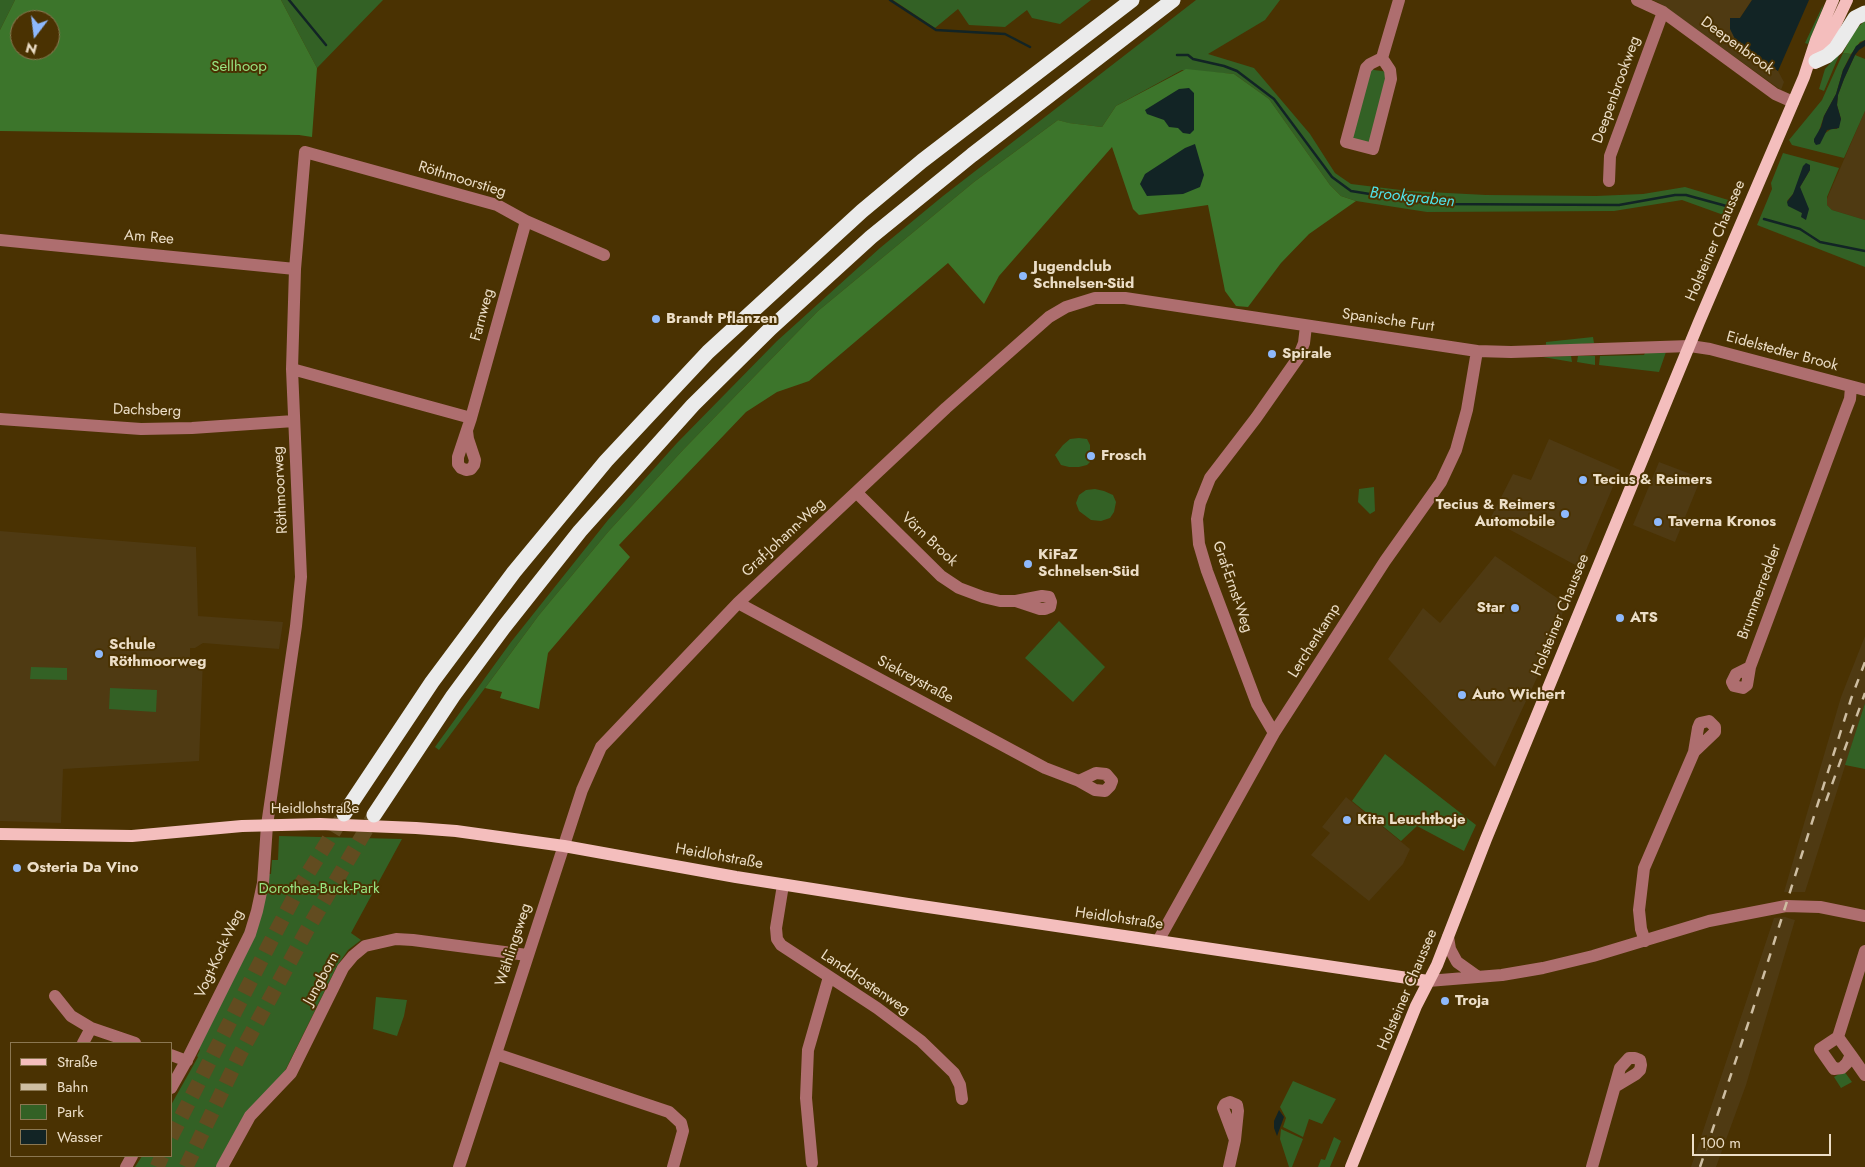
<!DOCTYPE html>
<meta charset="utf-8">
<style>
body{margin:0}
#map{position:relative;width:1865px;height:1167px;overflow:hidden;background:#4a3202;font-family:Jost,sans-serif}
canvas{display:block}
.legend{position:absolute;left:10px;top:1042px;width:162px;height:115px;box-sizing:border-box;background:#4a3202;border:1px solid #8b7751;margin:0;padding:6px 9px;list-style:none;font-size:15px;color:#ecdec7}
.legend li{display:flex;align-items:center;gap:10px;height:25px}
.legend b{width:25px;border:1px solid #8b7751}
.north{position:absolute;left:10px;top:10px;width:50px;height:50px;box-sizing:border-box;background:#4a3202;border:1px solid #8b7751;border-radius:50%;rotate:195deg;font-size:14px;font-weight:700;line-height:20px;text-align:center;color:#ecdec7}
.north::after{content:'';display:block;margin:auto;width:18px;height:22px;background:#8eb9fc;clip-path:polygon(50% 0,100% 100%,50% 72%,0 100%)}
.scale{position:absolute;left:1692px;top:1134px;width:139px;height:22px;box-sizing:border-box;border:2px solid #ecdec7;border-top:0;padding-left:6px;font-size:15px;line-height:18px;white-space:nowrap;color:#ecdec7;-webkit-text-stroke:4px #4a3202;paint-order:stroke}
</style>
<div id="map">
<canvas width="1865" height="1167"></canvas>
<ul class="legend">
<li><b style="height:6px;background:#f4bebd"></b>Straße</li>
<li><b style="height:6px;background:#cebea2"></b>Bahn</li>
<li><b style="height:14px;background:#336125"></b>Park</li>
<li><b style="height:14px;background:#122425"></b>Wasser</li>
</ul>
<div class="north">N</div>
<div class="scale">100 m</div>
</div>
<script>
const c = document.querySelector('canvas').getContext('2d');
c.lineJoin = 'round';
function fill(path, color) { c.fillStyle = color; c.fill(path, 'evenodd'); }
const poly = rows => new Path2D(rows.map(r => 'M' + r).join(''));
function trace(path, color, width, dash) { c.strokeStyle = color; c.lineWidth = width; c.lineCap = dash ? 'butt' : 'round'; c.setLineDash(dash || []); c.stroke(path); }
function label(font, color, halo, rows, align = 'center') {
  c.font = font + ' Jost,sans-serif'; c.lineWidth = 4; c.setLineDash([]); c.textBaseline = 'middle'; c.strokeStyle = halo; c.fillStyle = color; for (const [text, x, y, turn = 0] of rows) {
    c.save(); c.translate(x, y); c.rotate((+turn || 0) * Math.PI / 180); c.textAlign = isNaN(turn) ? turn : align; if (halo) c.strokeText(text, 0, 0); c.fillText(text, 0, 0); c.restore();
  }
}
fill(poly([
 [1652,0,1752,0,1740,18,1735,18,1736,41,1778,71,1784,82,1781,90,1658,2],
 [1865,111,1865,220,1832,210,1827,205,1826,201],
 [1549,439,1620,470,1579,567,1490,519,1513,474,1531,480],
 [1659,462,1701,478,1675,542,1633,525],
 [0,531,196,547,198,616,283,622,279,649,203,643,195,648,190,648,190,659,203,660,199,761,63,769,61,823,0,821],
 [1495,556,1566,604,1542,667,1495,767,1388,659,1423,608,1440,623],
 [1865,636,1865,703,1805,892,1784,892,1841,697],
 [1346,797,1410,849,1403,864,1369,901,1311,855,1330,833,1322,827],
 [1785,917,1795,920,1746,1085,1716,1167,1691,1167,1774,918]
]), '#4f3a12');
fill(poly([
 [0,0,15,0,0,30],
 [281,0,383,0,317,68],
 [893,0,1091,0,1060,24,1032,18,1027,10,1005,27,969,25,958,9,935,28],
 [1196,0,1280,0,1265,20,1208,54,1254,68,1310,134,1335,173,1351,184,1409,191,1486,195,1596,196,1643,194,1685,187,1735,202,1729,217,1682,200,1614,211,1427,212,1356,201,1341,196,1330,185,1269,99,1234,74,1182,70,1116,106,1102,127,1068,123,1058,120,974,182,818,311,682,451,608,532,539,615,439,750,435,747,511,642,608,520,677,443,777,341,880,248,943,196],
 [1823,5,1822,10,1808,44,1805,43],
 [1840,53,1824,91,1819,89,1825,69],
 [1843,53,1851,54,1843,70,1836,94,1824,116,1819,131,1824,134,1831,129,1837,129,1841,119,1837,105,1838,95,1844,79,1855,55,1865,59,1865,111,1844,158,1792,145,1789,140,1822,100],
 [1370,67,1374,70,1389,72,1372,141,1367,144,1349,139],
 [1783,153,1839,168,1827,197,1827,205,1832,210,1865,220,1865,267,1757,225,1772,189,1771,183],
 [1810,165,1810,170,1800,187,1806,219,1802,213,1787,201,1793,194],
 [1593,337,1594,343,1546,347,1546,342],
 [1646,351,1666,352,1659,372,1599,365,1600,356,1644,355],
 [1571,356,1572,362,1543,357],
 [1578,356,1595,356,1595,365,1577,362],
 [1079,438,1087,439,1090,445,1090,462,1087,465,1079,467,1069,467,1061,465,1055,455,1063,445,1070,439],
 [1374,487,1375,511,1370,514,1358,502,1359,489],
 [1095,489,1104,491,1113,495,1116,502,1114,512,1110,518,1101,521,1091,520,1079,511,1076,503,1079,495,1086,490],
 [1059,621,1105,667,1073,702,1025,658],
 [31,667,67,668,67,680,30,679],
 [110,688,157,690,156,712,109,709],
 [1865,703,1865,769,1845,765],
 [1385,754,1476,825,1464,851,1417,826,1401,841,1352,801],
 [279,836,402,839,351,933,361,940,348,950,337,966,281,1079,218,1167,135,1167,142,1156,171,1156,171,1105,198,1057,197,1056,200,1050,197,1048,268,874,271,874,272,860,278,860],
 [376,997,407,1000,404,1016,397,1036,373,1029],
 [1844,1071,1852,1082,1841,1088,1834,1077],
 [1293,1081,1336,1099,1322,1124,1309,1119,1303,1137,1283,1127,1286,1118,1280,1107],
 [1281,1129,1303,1139,1292,1167,1289,1167,1280,1139],
 [1334,1137,1341,1141,1330,1167,1318,1167,1321,1159,1325,1160]
]), '#336125');
fill(poly([
 [15,0,281,0,317,68,312,137,299,135,0,131,0,30],
 [20,20,50,20,50,50,20,50],
 [1865,21,1865,40,1860,42,1851,54,1843,53,1851,37,1859,26],
 [1186,69,1234,74,1269,99,1330,185,1341,196,1356,201,1309,234,1281,263,1248,307,1236,306,1225,291,1208,205,1139,215,1133,209,1112,147,999,276,984,304,948,263,809,381,777,392,746,412,619,545,630,557,548,653,539,709,500,698,502,692,485,688,539,615,608,532,682,451,818,311,974,182,1058,120,1069,123,1102,127,1116,106]
]), '#3c752b');
fill(poly([
 [1752,0,1809,0,1778,71,1736,41,1730,29,1730,18,1740,18],
 [1865,40,1865,46,1859,50,1855,55,1844,79,1838,95,1837,105,1841,119,1839,128,1827,130,1820,144,1816,145,1814,142,1814,139,1821,127,1824,116,1836,94,1843,70,1856,46],
 [1189,88,1194,93,1194,130,1190,134,1183,133,1178,128,1169,127,1164,120,1147,114,1145,110,1179,89],
 [1195,144,1204,175,1200,187,1183,194,1147,196,1140,184,1145,174,1185,148],
 [1806,163,1810,165,1810,170,1800,187,1809,209,1806,220,1801,217,1802,213,1788,206,1787,202,1793,194,1803,166],
 [1279,1110,1284,1117,1277,1136,1274,1128,1274,1121]
]), '#122425');
trace(poly([
 [289,0,326,45],
 [890,0,936,30,1005,34,1030,47],
 [1177,55,1188,55,1193,59,1224,66,1237,71,1274,99,1332,177,1351,191,1432,204,1619,205,1675,195,1686,195,1730,207],
 [1764,219,1800,229,1820,242,1865,251]
]), '#122425', 2.5);
trace(poly([
 [171,1137,270,943,300,886,344,815],
 [157,1167,162,1156],
 [186,1167,240,1054,307,930,374,816]
]), '#624c20', 15, [15, 8]);
trace(poly([
 [1637,0,1663,12,1775,94,1793,102],
 [1382,58,1390,70,1391,79,1373,149,1346,142,1366,68,1370,64,1382,58,1399,0],
 [1609,181,1610,156,1663,12],
 [0,240,295,269],
 [292,369,471,418],
 [0,419,141,429,192,428,294,421],
 [467,431,468,439,475,460,474,465,471,469,466,470,461,468,458,464,458,457,471,418,526,221],
 [857,493,941,576,959,588,983,597,1000,601,1016,601,1040,609,1045,609,1050,607,1051,602,1049,597,1042,596,1016,601],
 [738,603,1045,768,1079,781,1095,790,1105,791,1110,786,1112,781,1106,774,1096,773,1079,781],
 [1750,667,1747,685,1743,688,1734,686,1732,682,1736,674,1750,667,1845,412,1850,399,1851,387],
 [1274,733,1257,704,1207,571,1199,544,1197,519,1200,503,1210,478,1256,418,1298,358,1304,343,1306,326],
 [783,885,776,928,777,939,781,945,877,1008,921,1041,954,1073,960,1085,962,1099],
 [1448,937,1450,949,1457,962,1478,977],
 [1158,941,1274,733,1385,561,1441,482,1456,450,1467,410,1477,351],
 [1645,941,1641,929,1639,910,1644,868,1694,752,1715,732,1715,727,1709,721,1700,723,1698,728,1694,752],
 [1428,981,1502,975,1543,968,1593,956,1709,921,1786,906,1820,907,1865,916],
 [55,996,71,1016,91,1028,135,1043],
 [1838,1037,1851,1055,1847,1063,1842,1068,1834,1069,1820,1049,1838,1037,1865,951],
 [83,1043,91,1028],
 [496,1054,669,1112,681,1123,683,1131,673,1167],
 [171,1055,187,1061],
 [1851,1055,1865,1075],
 [171,1088,189,1056,250,934,257,911,263,883,267,825,296,626,301,577,292,369,295,269,305,152,497,205,526,221,604,255],
 [812,1163,806,1098,808,1050,829,977],
 [126,1167,132,1156],
 [222,1167,250,1116,291,1073,343,968,353,956,365,946,396,939,413,940,527,955],
 [459,1167,582,790,601,747,738,603,946,408,1049,317,1066,307,1095,298,1125,298,1477,351,1511,352,1690,346,1710,349,1865,390],
 [1229,1167,1235,1140,1238,1111,1237,1105,1230,1102,1225,1104,1223,1108,1235,1140],
 [1592,1167,1620,1068,1629,1058,1635,1058,1640,1060,1641,1065,1640,1070,1636,1074,1616,1086]
]), '#ae6e6f', 12);
trace(poly([
 [1815,63,1826,44,1847,0],
 [0,834,132,836,242,826,320,824,416,828,456,831,564,846,736,877,908,904,1428,981],
 [1351,1167,1416,1006,1437,965,1486,839,1699,322,1804,77,1816,40,1833,0]
]), '#f4bebd', 12);
trace(poly([
 [1816,61,1827,56,1836,48,1855,18,1865,13],
 [344,814,432,682,514,572,606,461,708,352,862,211,922,161,1132,0],
 [374,815,453,696,504,627,580,531,693,405,771,328,871,237,972,155,1173,0]
]), '#ebebeb', 15);
trace(poly([
 [1826,801,1865,693],
 [1700,1167,1752,1012,1851,699,1865,662]
]), '#cebea2', 2.5, [9, 9]);
for (const [x, y, r, color] of [
 [1023,276,5,"#8eb9fc"],
 [656,319,5,"#8eb9fc"],
 [1272,354,5,"#8eb9fc"],
 [1091,456,5,"#8eb9fc"],
 [1583,480,5,"#8eb9fc"],
 [1565,514,5,"#8eb9fc"],
 [1658,522,5,"#8eb9fc"],
 [1028,564,5,"#8eb9fc"],
 [1515,608,5,"#8eb9fc"],
 [1620,618,5,"#8eb9fc"],
 [99,654,5,"#8eb9fc"],
 [1462,695,5,"#8eb9fc"],
 [1347,820,5,"#8eb9fc"],
 [17,868,5,"#8eb9fc"],
 [1445,1001,5,"#8eb9fc"]
]) { const dot = new Path2D(); dot.arc(x, y, r, 0, 2 * Math.PI); c.fillStyle = color; c.fill(dot); trace(dot, '#4a3202', 2); }
label('15px', '#ecdec7', '#4a3202', [
 ["Deepenbrook",1737,46,36],
 ["Deepenbrookweg",1617,90,-70],
 ["Röthmoorstieg",462,180,17],
 ["Am Ree",149,238,5],
 ["Holsteiner Chaussee",1716,241,-67],
 ["Farnweg",483,315,-75],
 ["Spanische Furt",1388,321,8],
 ["Eidelstedter Brook",1782,352,15],
 ["Dachsberg",147,411,2],
 ["Röthmoorweg",281,490,-93],
 ["Graf-Johann-Weg",784,538,-43],
 ["Vörn Brook",929,540,43],
 ["Graf-Ernst-Weg",1232,587,71],
 ["Brummerredder",1760,592,-70],
 ["Holsteiner Chaussee",1561,615,-68],
 ["Lerchenkamp",1315,641,-58],
 ["Siekreystraße",915,680,28],
 ["Heidlohstraße",315,809],
 ["Heidlohstraße",719,857,10],
 ["Heidlohstraße",1119,919,8],
 ["Wählingsweg",514,945,-72],
 ["Vogt-Kock-Weg",220,954,-65],
 ["Jungborn",322,979,-61],
 ["Landdrostenweg",865,983,34],
 ["Holsteiner Chaussee",1408,990,-67]
]);
label('15px', '#98e683', '#4a3202', [
 ["Sellhoop",239,67],
 ["Dorothea-Buck-Park",319,889]
]);
label('bold 15px', '#ecdec7', '#4a3202', [
 ["Jugendclub",1033,267],
 ["Schnelsen-Süd",1033,284],
 ["Brandt Pflanzen",666,319],
 ["Spirale",1282,354],
 ["Frosch",1101,456],
 ["Tecius & Reimers",1593,480],
 ["Tecius & Reimers",1555,505,"right"],
 ["Automobile",1555,522,"right"],
 ["Taverna Kronos",1668,522],
 ["KiFaZ",1038,555],
 ["Schnelsen-Süd",1038,572],
 ["Star",1505,608,"right"],
 ["ATS",1630,618],
 ["Schule",109,645],
 ["Röthmoorweg",109,662],
 ["Auto Wichert",1472,695],
 ["Kita Leuchtboje",1357,820],
 ["Osteria Da Vino",27,868],
 ["Troja",1455,1001]
], 'left');
label('italic 16px', '#4fe2e8', '#4a3202', [
 ["Brookgraben",1412,198,6]
]);
</script>
